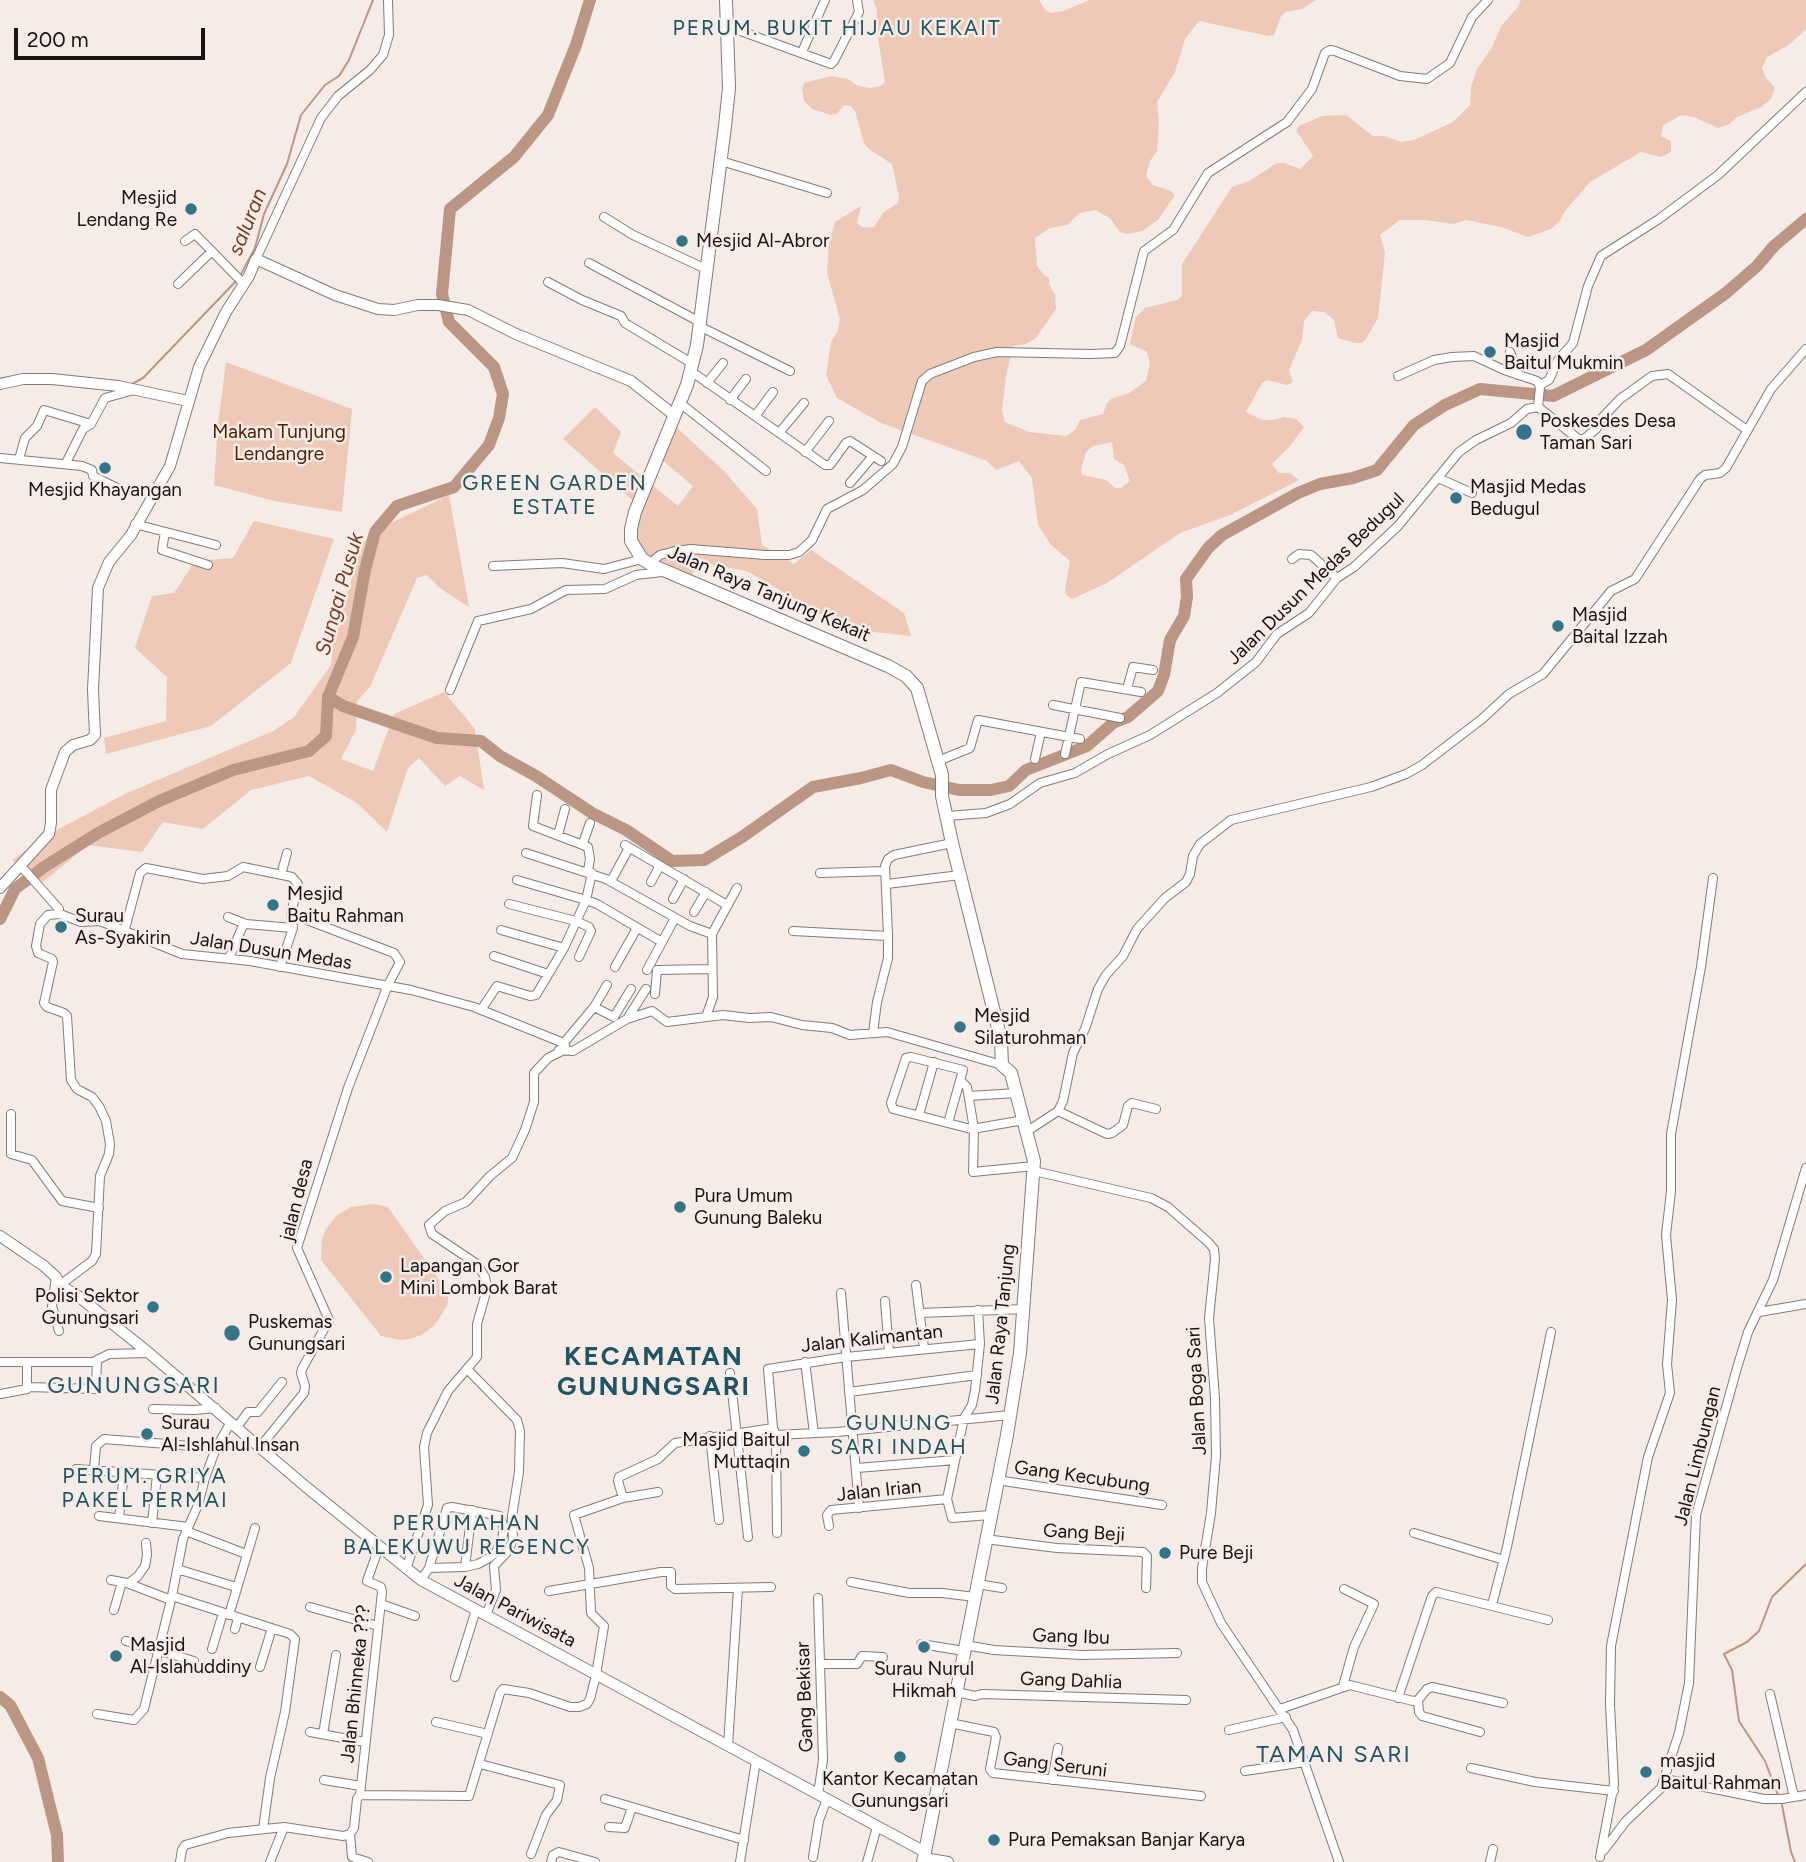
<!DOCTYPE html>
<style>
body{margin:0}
#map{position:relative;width:1806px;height:1862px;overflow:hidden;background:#f5ebe7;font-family:Figtree,sans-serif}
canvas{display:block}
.scale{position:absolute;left:14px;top:28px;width:191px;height:32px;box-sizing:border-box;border:4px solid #171412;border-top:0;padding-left:9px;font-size:21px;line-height:24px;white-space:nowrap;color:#171412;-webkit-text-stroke:5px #f5ebe7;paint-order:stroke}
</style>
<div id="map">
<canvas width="1806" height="1862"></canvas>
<div class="scale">200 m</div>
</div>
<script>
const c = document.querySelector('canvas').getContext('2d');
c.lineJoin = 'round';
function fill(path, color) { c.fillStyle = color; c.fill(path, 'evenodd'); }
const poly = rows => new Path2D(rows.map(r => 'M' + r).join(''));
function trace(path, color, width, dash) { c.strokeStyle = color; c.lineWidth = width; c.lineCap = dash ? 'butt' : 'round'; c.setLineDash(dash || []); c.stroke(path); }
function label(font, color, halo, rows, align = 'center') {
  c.font = font + ' Figtree,sans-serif'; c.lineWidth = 5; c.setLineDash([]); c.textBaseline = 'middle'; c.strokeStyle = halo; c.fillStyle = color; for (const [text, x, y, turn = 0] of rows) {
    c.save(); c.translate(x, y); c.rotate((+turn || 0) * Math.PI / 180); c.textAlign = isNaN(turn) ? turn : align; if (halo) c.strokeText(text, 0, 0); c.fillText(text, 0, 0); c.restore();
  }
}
fill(poly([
 [873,0,1039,0,1046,11,1051,13,1063,11,1090,0,1316,0,1302,9,1286,12,1281,16,1274,35,1268,36,1199,21,1185,39,1175,72,1157,102,1159,122,1157,151,1150,161,1146,176,1153,185,1171,191,1175,195,1158,220,1142,231,1126,234,1120,232,1110,218,1095,210,1080,213,1067,225,1050,228,1035,238,1037,266,1044,275,1049,278,1049,284,1055,295,1056,309,1036,338,1026,344,1013,346,1006,376,1002,411,1005,422,1029,432,1066,436,1075,430,1080,420,1103,414,1107,403,1111,399,1129,393,1146,381,1150,363,1147,352,1130,344,1136,317,1145,308,1177,300,1182,296,1182,264,1232,187,1249,181,1277,163,1284,163,1300,169,1313,156,1296,130,1299,126,1322,116,1346,115,1373,136,1384,136,1401,142,1414,140,1453,122,1470,105,1471,87,1477,69,1491,49,1502,25,1518,7,1521,0,1806,0,1806,29,1789,45,1767,57,1762,68,1766,78,1775,88,1771,99,1761,107,1737,117,1728,125,1718,128,1694,117,1682,115,1663,125,1661,136,1671,141,1671,152,1661,157,1641,152,1590,182,1565,211,1560,221,1551,229,1528,237,1501,227,1466,220,1454,224,1424,220,1400,220,1380,235,1385,252,1378,318,1366,339,1362,343,1355,343,1338,338,1334,320,1324,312,1312,311,1304,321,1302,340,1289,370,1293,382,1287,385,1267,380,1262,383,1246,412,1262,420,1273,420,1284,417,1296,419,1304,427,1289,447,1272,464,1279,473,1290,473,1299,480,1230,515,1180,533,1107,583,1072,599,1067,596,1065,590,1070,561,1051,545,1038,525,1032,478,1019,461,996,470,987,461,881,423,837,398,826,375,831,342,838,331,840,319,827,273,829,243,835,222,861,206,857,223,862,227,874,227,884,212,898,203,899,197,892,164,869,149,864,143,855,111,851,106,844,105,837,114,831,115,812,109,804,101,802,89,804,83,831,76,848,79,858,86,870,88,881,86,885,82,876,25,877,10],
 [1112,442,1114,459,1124,465,1130,481,1121,488,1115,488,1106,480,1082,475,1081,469,1086,452,1093,446],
 [226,362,352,409,342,512,274,501,214,485,218,424],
 [595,407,621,432,613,453,678,506,693,486,662,460,674,425,724,471,757,509,762,545,794,564,811,550,904,613,911,636,846,629,747,571,699,562,692,575,638,550,633,523,639,506,563,439],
 [449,495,469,607,441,589,427,575,417,578,370,687,357,701,356,730,341,759,373,771,394,714,444,692,475,729,484,790,460,776,445,786,419,758,408,768,387,832,357,803,309,776,251,790,203,829,163,822,142,852,88,845,43,882,12,860,49,834,125,794,273,731,294,717,331,665,333,643,362,543,391,523],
 [254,521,334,539,291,663,211,726,106,754,104,738,166,721,167,677,135,648,152,596,174,593,195,561,233,558],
 [374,1204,388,1207,449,1294,447,1306,434,1326,421,1335,410,1339,399,1340,381,1336,321,1260,322,1239,326,1229,336,1216,351,1207]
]), '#eec9b8');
trace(poly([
 [240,276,255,248,264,214,287,164,301,115,325,85,339,76,349,60,373,0],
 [132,384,143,378,237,280],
 [1778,1795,1765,1761,1739,1721,1732,1670,1724,1654,1747,1642,1759,1631,1772,1597,1806,1564],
 [1782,1805,1791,1852,1795,1862]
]), '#bc9684', 2);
trace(poly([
 [328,697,343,706,437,738,481,741,500,756,536,776,592,813,626,830,672,861,704,860,742,837,813,787,861,778,891,770,923,782,959,790,991,790,1009,786,1026,770,1087,746,1113,723,1128,717,1158,691,1164,675,1170,640,1184,616,1187,597,1186,579,1208,548,1222,535,1298,493,1320,484,1353,478,1377,470,1414,425,1445,405,1480,389,1553,396,1646,350,1726,293,1757,266,1774,246,1806,219],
 [0,919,15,889,44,867,98,833,159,801,233,770,309,751,326,736,328,697,353,637,365,570,375,532,397,506,454,487,489,445,499,418,503,394,494,367,449,322,442,294,450,209,514,157,548,115,576,45,590,0],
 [0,1697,10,1705,38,1758,57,1835,58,1862]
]), '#bc9684', 12);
const street = poly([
 [727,26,831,64,834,61,859,12,857,0],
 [802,52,825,0],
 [721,161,827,193],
 [604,217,633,235,706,269],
 [185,241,195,234,244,284],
 [256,259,321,118,338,96,370,70,383,55,389,35,388,0],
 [589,263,700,322],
 [548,282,582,300,621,316,625,323,693,364],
 [178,284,212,251],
 [699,326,790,371],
 [1510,352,1518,375],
 [692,372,825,465,830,465,846,443,850,441,881,461],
 [1398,376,1434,360,1452,357,1474,356,1504,370,1537,381,1540,387,1538,407],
 [707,383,723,363],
 [1540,385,1549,380,1558,360,1573,343,1588,286,1601,256,1659,219,1718,175,1806,92],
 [730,400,746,379],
 [680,403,766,471],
 [1538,407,1577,438,1583,440,1596,429,1602,418,1620,399,1652,376,1668,374,1747,430],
 [755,416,773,392],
 [779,433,804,403],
 [805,452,829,421],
 [0,458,82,466,92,470,93,476,117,488],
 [19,459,25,438,37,426,44,410,91,424],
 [66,463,83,429,91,424,105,398,134,390],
 [1438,478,1472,493],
 [850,483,873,456],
 [135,524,216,545],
 [165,532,162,550,208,565],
 [1292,559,1299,554,1311,555,1337,578],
 [493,566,562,563,604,569,642,559],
 [654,566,655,559,660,555,675,551,691,549,765,555,789,555,799,552,812,540,827,509,863,490,893,464,902,447,922,381,930,374,974,357,997,352,1090,354,1115,353,1120,346,1144,251,1173,230,1208,173,1287,122,1312,89,1325,53,1330,50,1335,51,1400,76,1427,79,1450,63,1472,17,1488,0],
 [1127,689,1133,667,1153,670],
 [450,690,478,621,531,609,566,590,605,589,636,575,662,572],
 [1053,705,1120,718],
 [1065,754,1081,682,1141,692],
 [1035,759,1041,732],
 [938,761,970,748,978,720,1080,739],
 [537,795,533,826,588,847,590,859,588,871],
 [947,816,986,813,1010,804,1040,783,1075,773,1108,754,1150,735,1217,693,1256,662,1277,634,1309,613,1337,578,1354,567,1398,526,1459,452,1476,440,1511,423,1527,409,1538,407],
 [558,835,565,809],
 [583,843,590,823],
 [625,845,727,905],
 [526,853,606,879,690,926,712,934],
 [20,865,59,909,58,914],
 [820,873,885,871],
 [281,875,287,853],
 [517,880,586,900,592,873],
 [611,881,629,848],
 [651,882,659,867],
 [887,884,960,875],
 [673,899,684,879],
 [509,904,576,921,589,927,591,931,579,957],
 [694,912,706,892],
 [228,917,246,924,293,928],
 [125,929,140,873,146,868,203,879,228,876,243,867,292,877,298,884,291,914,293,928,280,967],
 [501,930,564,948],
 [793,931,888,936,885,866,888,859,894,855,952,843],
 [494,956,548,974],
 [229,958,244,923],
 [615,967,637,928],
 [647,970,675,918],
 [655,994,657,970,711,969],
 [594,1007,614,1017,631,989],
 [481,1010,497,986,530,996,536,995,564,948,586,900,597,904,662,942],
 [706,1017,713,997,712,934,737,888],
 [627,1019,646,989],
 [873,1033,877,1002,888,958,888,936],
 [563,1044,594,1007,607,985],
 [560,1050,573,1051,627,1019,652,1011,667,1022,723,1015,749,1018,771,1017,802,1025,832,1028,850,1035,887,1032,1002,1065],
 [961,1081,967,1087,974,1129,973,1172,1034,1166],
 [969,1096,1016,1093],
 [1058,1111,1107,1134,1112,1133,1123,1125,1128,1106,1132,1103,1156,1109],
 [11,1114,11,1154,32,1160,62,1201,99,1208],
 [919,1115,934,1062],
 [948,1123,963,1070,911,1057,906,1058,891,1103,893,1109,967,1128,972,1129,1024,1120],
 [1026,1132,1058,1111,1063,1101,1073,1053,1085,1029,1098,989,1106,975,1123,956,1137,929,1165,898,1186,882,1190,874,1193,856,1200,844,1231,820,1371,787,1406,774,1422,765,1482,719,1509,694,1543,674,1611,591,1635,579,1700,479,1705,475,1720,473,1726,468,1771,389,1806,349],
 [1034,1171,1151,1198,1168,1207,1208,1242,1214,1249,1215,1259,1209,1318,1215,1398,1216,1456,1211,1513,1202,1568,1202,1582,1221,1623,1293,1730,1339,1862],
 [56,1277,52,1306,59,1331],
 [60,1285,92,1261,96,1254,100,1176,109,1154,110,1144,106,1121,99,1106,92,1097,77,1089,71,1080,67,1016,64,1013,47,1007,44,1003,53,962,52,959,38,953,36,946,40,924,48,915,60,914,81,922,100,921,182,954,250,961,411,990,474,1007,561,1042,565,1046,559,1050,565,1049,564,1050,548,1058,534,1073,534,1102,525,1130,512,1158,490,1176,466,1202,445,1211,429,1225,432,1234,477,1264,485,1277,487,1289,477,1324,477,1357,448,1391,427,1433,424,1447,428,1505,406,1569],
 [916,1285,924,1348],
 [841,1293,859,1508],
 [885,1301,889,1352],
 [978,1310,980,1344,975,1390,972,1405,964,1418,947,1499,952,1518,990,1515],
 [1759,1312,1806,1304],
 [920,1313,1025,1309],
 [1,1362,93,1362,109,1354,149,1353],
 [805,1362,814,1433],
 [468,1370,517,1420,520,1431,519,1472,512,1516,513,1540,508,1551,494,1566,496,1590,486,1615],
 [730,1373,748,1537],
 [28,1387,96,1389,97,1360],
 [849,1392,977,1375],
 [1,1394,27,1389,27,1362],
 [153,1409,194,1410,216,1408],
 [237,1427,248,1412,258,1412,282,1382],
 [776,1435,837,1432,1010,1415],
 [710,1436,719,1520],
 [260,1447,304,1393,305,1386,301,1373,302,1369,329,1320,297,1248,348,1088,388,985,400,962,394,953,291,914],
 [857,1468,955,1460],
 [76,1469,205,1478],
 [94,1470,96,1446,104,1439,216,1448],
 [997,1480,1162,1505],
 [623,1498,658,1492],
 [99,1516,188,1527],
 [119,1518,124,1473],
 [152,1523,157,1475],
 [829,1526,827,1515,831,1510,947,1499],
 [186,1531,246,1554],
 [777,1533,776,1435,773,1428,768,1369,846,1357,980,1344],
 [1414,1533,1504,1560],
 [985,1539,1057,1548,1143,1552,1147,1556,1146,1588],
 [465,1567,472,1510],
 [177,1569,236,1587],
 [111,1580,127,1583,171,1600],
 [421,1580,429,1568,447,1508,452,1507,500,1516,504,1529,502,1539,496,1552,489,1558,478,1564,465,1567,429,1568],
 [851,1582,909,1593,942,1593,975,1597],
 [129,1583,138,1576,145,1566,147,1555,146,1543],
 [977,1584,1002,1588],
 [549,1591,661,1572,671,1572,671,1586,675,1589,771,1587],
 [172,1596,290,1634,295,1639,285,1712,270,1778,263,1829],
 [818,1598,823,1760,818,1794],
 [381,1604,415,1616],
 [1492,1605,1507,1547,1551,1332],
 [310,1607,378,1626],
 [114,1610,122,1582],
 [229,1615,255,1528],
 [235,1629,238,1618],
 [126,1641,194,1661],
 [921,1644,964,1651],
 [965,1645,994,1650,1082,1655,1177,1653],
 [212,1649,223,1613],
 [821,1664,857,1664,862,1656,883,1657],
 [260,1667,272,1628],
 [455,1677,476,1610],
 [1343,1686,1354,1647,1374,1604,1344,1589],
 [956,1692,975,1696,982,1694,1186,1700],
 [1770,1694,1794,1797],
 [1398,1698,1432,1596,1436,1592,1548,1620],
 [1418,1700,1419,1712,1422,1716,1480,1732],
 [1280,1709,1350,1685,1413,1701,1418,1700,1427,1689,1432,1687,1503,1703],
 [97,1714,134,1720,144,1709,172,1596,183,1539,198,1505,205,1478,216,1448,231,1422],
 [436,1722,488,1734],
 [950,1723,994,1732,996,1737,990,1769,993,1773,1201,1796],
 [1229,1730,1286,1717],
 [310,1732,365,1742],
 [323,1734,336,1655],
 [728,1746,738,1588],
 [480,1764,560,1785,557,1800,546,1815,531,1854],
 [1471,1768,1535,1782,1614,1791],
 [1245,1771,1305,1762],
 [1665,1779,1764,1799,1782,1799,1806,1795],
 [324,1780,361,1786],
 [1052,1780,1058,1748],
 [360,1795,382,1592,381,1587,367,1581,379,1547],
 [605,1799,744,1840],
 [609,1827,625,1828,632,1807],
 [350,1834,352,1857,368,1862],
 [1604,1850,1626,1821,1661,1788,1679,1733,1689,1683,1696,1515,1737,1368,1748,1332,1773,1280,1806,1168],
 [813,1857,819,1820,827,1799],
 [1600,1857,1614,1784,1610,1704,1611,1646,1648,1457,1670,1393,1667,1364,1672,1300,1666,1235,1671,1191,1671,1134,1701,967,1713,878],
 [180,1862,182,1850,185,1845,228,1833,284,1827],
 [270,1862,284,1827,343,1836,350,1834,354,1828,357,1799,360,1795,469,1796,500,1693,503,1689,529,1693,570,1707,579,1707,587,1704,590,1699,596,1675,604,1626,591,1613,589,1568,574,1515,623,1498,618,1481,619,1477,658,1459,675,1443,773,1428],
 [551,1862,553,1855,559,1852,595,1862],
 [740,1862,756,1761],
 [867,1862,877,1827],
 [1490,1862,1493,1849]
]);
const secondary = poly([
 [0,384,23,379,52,379,118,386,188,401],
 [0,888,49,834,51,823,51,790,65,752,73,745,90,740,95,735,93,690,98,588,109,562,131,535,170,466,199,367,226,312,249,276,256,259,335,295,378,309,394,310,418,305,438,305,468,310,516,334,631,381,674,415],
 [0,1236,44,1266,56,1277,60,1285,78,1296,149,1353,305,1486,421,1580,925,1852],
 [924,1858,948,1862]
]);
const primary = poly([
 [726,0,729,88,725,126,697,345,687,385,635,512,631,529,631,541,642,559,654,566,888,666,906,676,917,688,942,775,942,796,952,843,1001,1040,1002,1065,1011,1073,1034,1161,1020,1353,1007,1435,923,1862]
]);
trace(street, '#847b77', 10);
trace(secondary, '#847b77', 12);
trace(primary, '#847b77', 14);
trace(street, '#fff', 8);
trace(secondary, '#fff', 10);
trace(primary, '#fff', 12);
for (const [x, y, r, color] of [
 [191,209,7,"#337487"],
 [682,241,7,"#337487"],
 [1490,352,7,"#337487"],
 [1524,432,9,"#337487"],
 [105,468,7,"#337487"],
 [1456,498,7,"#337487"],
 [1558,626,7,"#337487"],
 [273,905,7,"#337487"],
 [61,927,7,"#337487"],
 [960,1027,7,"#337487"],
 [680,1207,7,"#337487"],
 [386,1277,7,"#337487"],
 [153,1307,7,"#337487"],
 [232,1333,9,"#337487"],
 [147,1434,7,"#337487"],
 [804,1451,7,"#337487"],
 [1165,1553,7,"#337487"],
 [924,1647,7,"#337487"],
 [116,1656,7,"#337487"],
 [900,1757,7,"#337487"],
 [1646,1772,7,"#337487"],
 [994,1840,7,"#337487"]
]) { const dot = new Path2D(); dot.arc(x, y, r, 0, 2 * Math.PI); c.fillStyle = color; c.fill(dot); trace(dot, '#f5ebe7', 2.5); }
label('19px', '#171412', '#f5ebe7', [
 ["Mesjid",177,198,"right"],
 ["Lendang Re",177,220,"right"],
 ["Mesjid Al-Abror",696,241],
 ["Masjid",1504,341],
 ["Baitul Mukmin",1504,363],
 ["Poskesdes Desa",1540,421],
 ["Taman Sari",1540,443],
 ["Masjid Medas",1470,487],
 ["Bedugul",1470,509],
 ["Mesjid Khayangan",105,490,"center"],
 ["Masjid",1572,615],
 ["Baital Izzah",1572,637],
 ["Mesjid",287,894],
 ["Baitu Rahman",287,916],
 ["Surau",75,916],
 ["As-Syakirin",75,938],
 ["Mesjid",974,1016],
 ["Silaturohman",974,1038],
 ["Pura Umum",694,1196],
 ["Gunung Baleku",694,1218],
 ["Lapangan Gor",400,1266],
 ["Mini Lombok Barat",400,1288],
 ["Polisi Sektor",139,1296,"right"],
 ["Gunungsari",139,1318,"right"],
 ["Puskemas",248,1322],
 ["Gunungsari",248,1344],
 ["Surau",161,1423],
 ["Al-Ishlahul Insan",161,1445],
 ["Masjid Baitul",790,1440,"right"],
 ["Muttaqin",790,1462,"right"],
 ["Pure Beji",1179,1553],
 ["Masjid",130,1645],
 ["Al-Islahuddiny",130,1667],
 ["Surau Nurul",924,1669,"center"],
 ["Hikmah",924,1691,"center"],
 ["masjid",1660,1761],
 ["Baitul Rahman",1660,1783],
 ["Kantor Kecamatan",900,1779,"center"],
 ["Gunungsari",900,1801,"center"],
 ["Pura Pemaksan Banjar Karya",1008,1840]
], 'left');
label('19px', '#512003', '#f5ebe7', [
 ["Makam Tunjung",279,432],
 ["Lendangre",279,454]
]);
label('19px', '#171412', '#f5ebe7', [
 ["Jalan Dusun Medas Bedugul",1316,579,-44],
 ["Jalan Raya Tanjung Kekait",769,594,23],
 ["Jalan Dusun Medas",271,951,9],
 ["jalan desa",297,1200,-76],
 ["Jalan Raya Tanjung",1001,1324,-84],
 ["Jalan Kalimantan",872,1339,-6],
 ["Jalan Boga Sari",1197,1391,-93],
 ["Jalan Limbungan",1698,1456,-76],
 ["Gang Kecubung",1082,1477,8],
 ["Jalan Irian",879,1491,-6],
 ["Gang Beji",1084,1533,3],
 ["Jalan Pariwisata",515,1611,28],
 ["Gang Ibu",1071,1637,2],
 ["Gang Dahlia",1071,1681,2],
 ["Jalan Bhinneka ???",356,1684,-84],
 ["Gang Bekisar",805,1697,-92],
 ["Gang Seruni",1055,1765,7]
]);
c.letterSpacing = '2px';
label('21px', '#205463', '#f5ebe7', [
 ["PERUM. BUKIT HIJAU KEKAIT",837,29],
 ["GREEN GARDEN",555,484],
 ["ESTATE",555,508],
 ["GUNUNG",899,1424],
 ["SARI INDAH",899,1448],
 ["PERUM. GRIYA",145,1477],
 ["PAKEL PERMAI",145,1501],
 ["PERUMAHAN",467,1524],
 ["BALEKUWU REGENCY",467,1548]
]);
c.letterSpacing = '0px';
label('italic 21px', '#754026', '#f5ebe7', [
 ["saluran",248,222,-68],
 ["Sungai Pusuk",340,594,-74]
]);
c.letterSpacing = '2px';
label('23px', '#205463', '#f5ebe7', [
 ["GUNUNGSARI",134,1386],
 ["TAMAN SARI",1334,1755]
]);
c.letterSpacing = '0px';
c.letterSpacing = '2px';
label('bold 26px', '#205463', '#f5ebe7', [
 ["KECAMATAN",654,1357],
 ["GUNUNGSARI",654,1387]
]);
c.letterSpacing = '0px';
</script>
